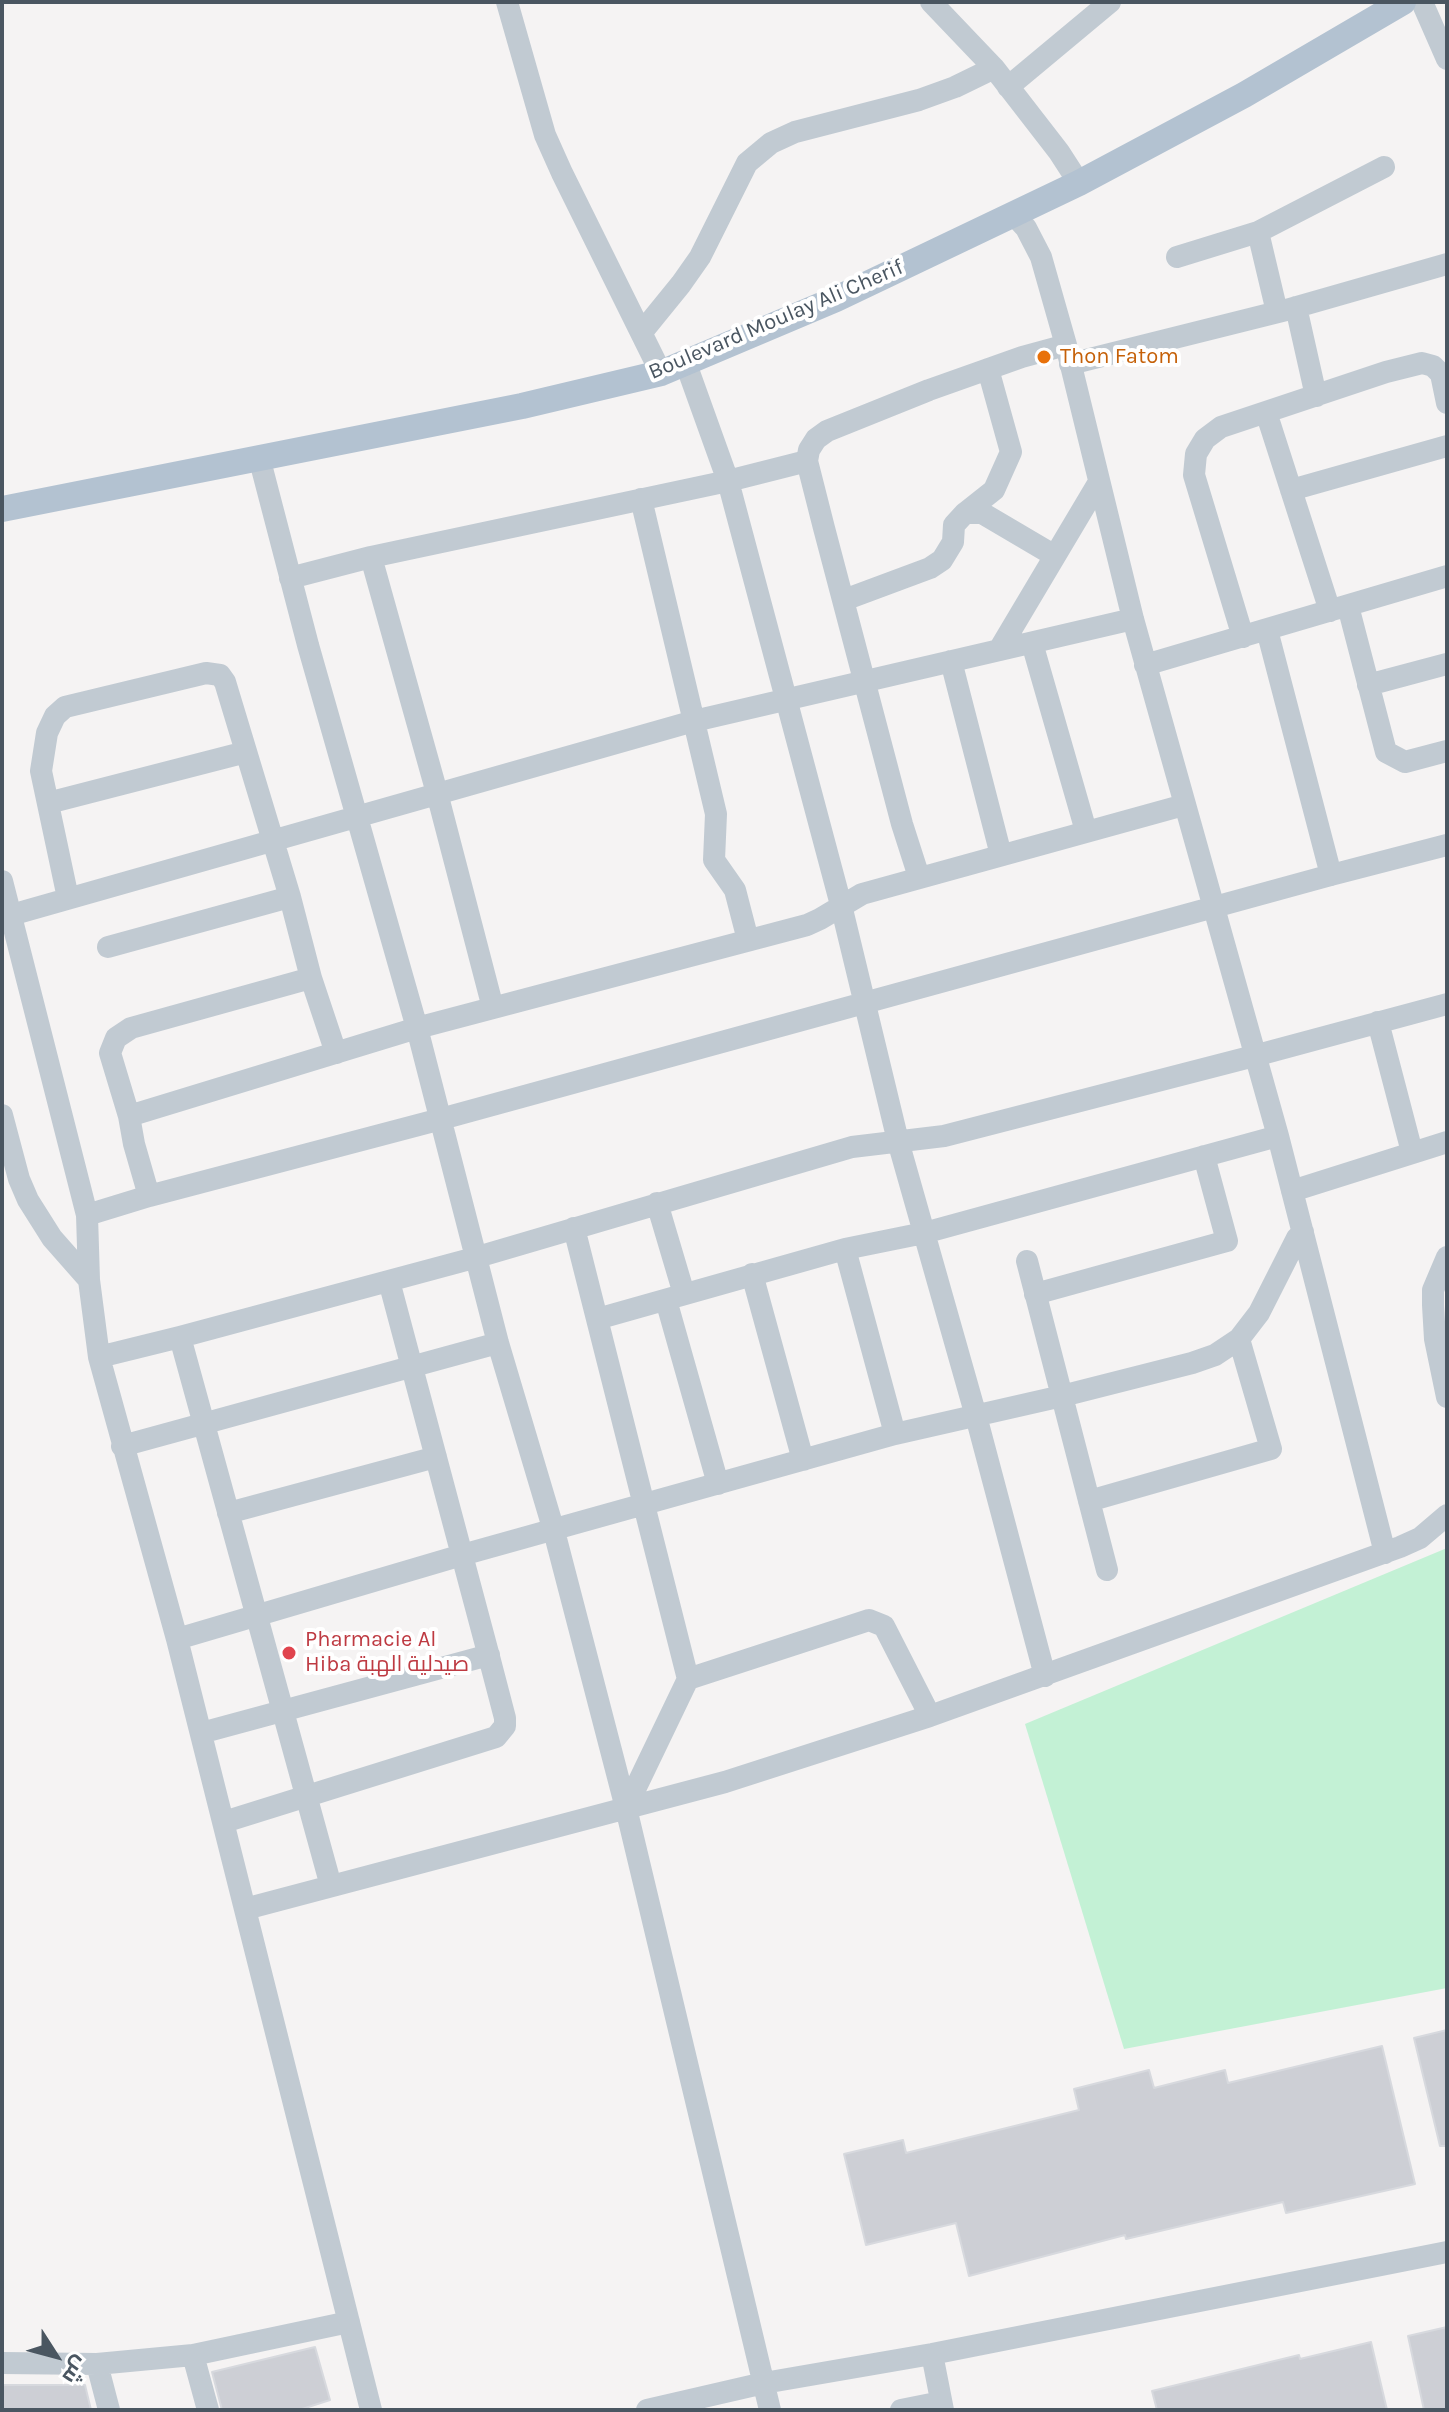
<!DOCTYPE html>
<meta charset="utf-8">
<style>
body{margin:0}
#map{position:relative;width:1449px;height:2412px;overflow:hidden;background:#f5f3f3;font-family:Karla,Cairo,sans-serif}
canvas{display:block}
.frame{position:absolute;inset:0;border:4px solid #4a5661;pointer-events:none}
.north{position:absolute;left:16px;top:2316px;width:80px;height:80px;-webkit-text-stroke:6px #fff;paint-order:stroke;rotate:126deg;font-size:22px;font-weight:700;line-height:32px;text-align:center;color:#4a5661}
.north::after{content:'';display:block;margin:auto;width:28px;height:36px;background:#4a5661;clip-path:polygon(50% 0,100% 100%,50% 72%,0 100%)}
</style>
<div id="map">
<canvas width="1449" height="2412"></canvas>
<div class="frame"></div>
<div class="north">ش</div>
</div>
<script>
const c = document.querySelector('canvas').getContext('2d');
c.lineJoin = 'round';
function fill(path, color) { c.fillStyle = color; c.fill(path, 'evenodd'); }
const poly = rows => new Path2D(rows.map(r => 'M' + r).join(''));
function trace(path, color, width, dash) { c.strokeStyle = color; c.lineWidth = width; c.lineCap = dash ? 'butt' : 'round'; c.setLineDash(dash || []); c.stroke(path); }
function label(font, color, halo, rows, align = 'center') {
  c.font = font + ' Karla,Cairo,sans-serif'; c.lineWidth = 8; c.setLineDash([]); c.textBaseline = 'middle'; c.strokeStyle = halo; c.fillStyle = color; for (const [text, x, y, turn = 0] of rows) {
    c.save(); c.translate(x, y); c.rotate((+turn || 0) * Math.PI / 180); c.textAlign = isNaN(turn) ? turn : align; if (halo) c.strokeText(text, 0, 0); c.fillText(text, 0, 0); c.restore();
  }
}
fill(poly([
 [1447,1548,1447,1988,1124,2049,1025,1724]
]), '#c3f1d5');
const building = poly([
 [1447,2030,1447,2146,1440,2146,1414,2038,1447,2030],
 [1382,2046,1415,2184,1286,2213,1283,2202,1126,2239,1125,2235,969,2276,956,2223,866,2245,844,2154,903,2140,906,2153,1079,2110,1074,2089,1149,2070,1154,2088,1225,2070,1228,2083,1382,2046],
 [1447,2327,1447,2410,1424,2410,1408,2336,1447,2327],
 [1371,2342,1387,2410,1157,2410,1152,2391,1299,2355,1300,2359,1371,2342],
 [315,2347,330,2400,299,2410,222,2410,212,2372,315,2347],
 [2,2385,85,2385,91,2410,2,2410,2,2385]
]);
fill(building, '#cdcfd5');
trace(building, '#d7d9de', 2);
trace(poly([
 [507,2,545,135,562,173,661,373],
 [931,2,994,68,1059,152,1079,183],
 [1422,2,1447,59],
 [1008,87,1110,2],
 [1013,214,1026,228,1041,257,1066,345,1133,619,1278,1136,1385,1553],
 [1177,257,1258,232],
 [1296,307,1316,396],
 [1277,312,1258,232,1384,167],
 [642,332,681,284,700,257,747,163,771,143,795,132,919,100,955,87,994,68],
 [686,364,728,481,841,905,898,1141,976,1416,1045,1676],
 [1070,364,1286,310,1447,264],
 [1266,412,1330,611],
 [259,457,308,645,417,1028,498,1343,554,1531,626,1808,770,2410],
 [1291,490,1447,446],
 [641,499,716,814,714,860,735,890,748,940],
 [965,513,982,513,1055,556],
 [371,557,437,793,493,1008],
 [290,578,371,557,728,481,807,461],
 [844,600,930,568,942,560,953,542,954,525,965,513,994,490,1011,452,988,369],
 [1348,606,1386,752,1405,762,1447,751],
 [1267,630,1331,875],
 [1243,637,1194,475,1196,454,1205,439,1221,427,1386,372,1422,363,1433,366,1441,374,1447,403],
 [1032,643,1086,831],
 [999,650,1099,482],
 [951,661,1001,855],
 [1145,665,1447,576],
 [1368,685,1447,664],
 [48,803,246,752],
 [919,877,902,824,824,528,807,461,809,450,816,439,827,431,929,390,1022,357,1066,345],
 [2,881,87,1215,89,1280,99,1357,177,1639,371,2410],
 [68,898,41,771,47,733,55,716,65,707,206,673,220,675,225,682,290,897,311,978,336,1053],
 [11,915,694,721,1133,619],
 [108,947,290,897],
 [1378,1022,1412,1152],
 [2,1115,19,1179,28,1200,52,1238,89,1280],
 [129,1116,110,1053,116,1038,131,1028,311,978],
 [1292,1191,1447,1142],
 [149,1196,134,1144,129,1116,417,1028,807,925,820,919,862,894,1184,805],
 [657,1203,684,1294],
 [87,1215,149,1196,441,1119,1331,875,1447,845],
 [574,1228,688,1679],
 [845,1249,895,1434],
 [1447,1257,1433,1290,1433,1305,1435,1339,1447,1397],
 [1027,1261,1107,1570],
 [752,1274,803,1460],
 [1035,1294,1227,1241,1204,1156],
 [666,1300,718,1484],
 [597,1319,845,1249,924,1233,1278,1136],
 [180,1337,331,1886],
 [99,1357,180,1337,474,1258,852,1147,944,1136,1254,1056,1447,1004],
 [122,1446,498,1343],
 [1089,1501,1271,1449,1239,1339],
 [228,1513,436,1457],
 [177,1639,462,1555,895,1434,1062,1396,1192,1363,1215,1355,1239,1339,1259,1313,1297,1238,1303,1232],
 [201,1733,489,1655],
 [626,1808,688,1679,869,1620,884,1626,930,1716],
 [224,1822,496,1737,505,1726,505,1718,487,1649,389,1281],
 [245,1909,725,1782,930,1716,1400,1547,1420,1538,1447,1515],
 [932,2354,943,2410],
 [193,2355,208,2410],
 [2,2363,97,2364,193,2355,349,2322],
 [97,2364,109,2410],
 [647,2410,764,2383,932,2354,1447,2252],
 [901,2410,941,2402]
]), '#c1cad2', 22);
trace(poly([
 [2,509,522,406,661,373,836,299,1079,183,1244,95,1403,2]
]), '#b3c2d1', 26);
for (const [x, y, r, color] of [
 [1044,357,8,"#e8710a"],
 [289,1653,8,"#e0444e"]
]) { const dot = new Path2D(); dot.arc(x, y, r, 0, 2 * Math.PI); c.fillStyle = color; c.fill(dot); trace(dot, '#fff', 3); }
label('22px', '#4a5661', '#fff', [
 ["Boulevard Moulay Ali Cherif",776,320,-23]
]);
label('22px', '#c56008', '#fff', [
 ["Thon Fatom",1060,357]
], 'left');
label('22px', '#be3a42', '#fff', [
 ["Pharmacie Al",305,1640],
 ["Hiba صيدلية الهبة",305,1665]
], 'left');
</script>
